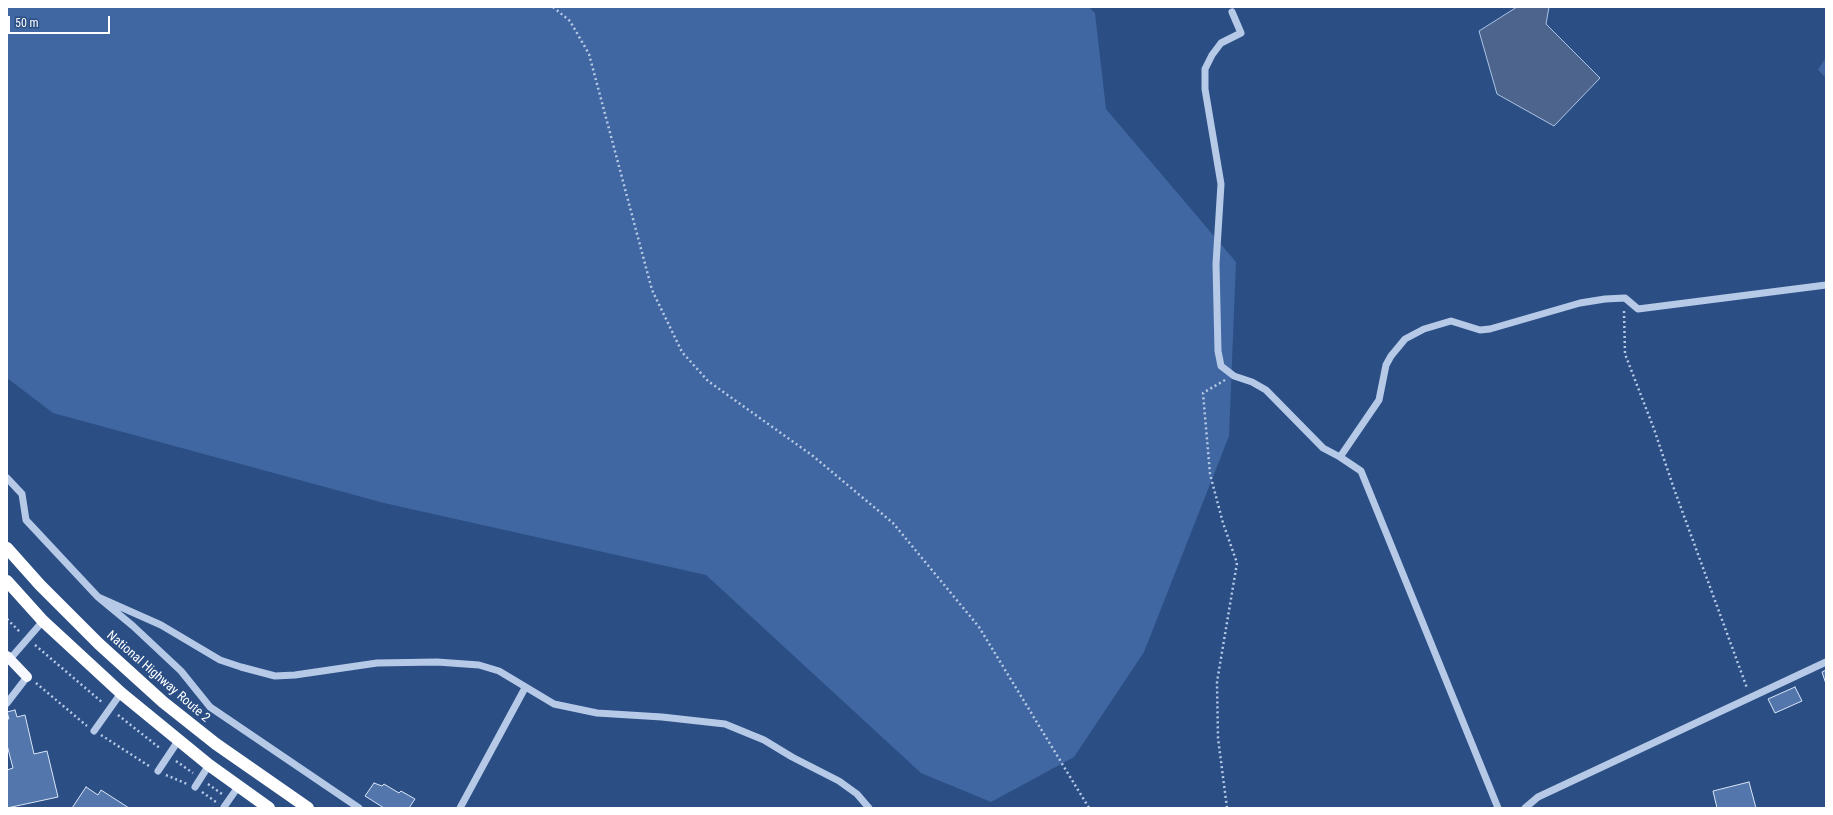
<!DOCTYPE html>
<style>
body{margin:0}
#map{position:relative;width:1833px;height:815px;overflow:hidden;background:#2b4e85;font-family:"Roboto Condensed",sans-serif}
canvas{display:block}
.frame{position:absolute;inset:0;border:8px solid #fff;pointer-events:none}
.scale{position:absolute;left:8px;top:16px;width:102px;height:18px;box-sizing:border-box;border:2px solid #fff;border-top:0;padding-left:5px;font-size:12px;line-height:14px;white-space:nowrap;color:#fff;-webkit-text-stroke:3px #2b4e85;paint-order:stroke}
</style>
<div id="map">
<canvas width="1833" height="815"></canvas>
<div class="frame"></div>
<div class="scale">50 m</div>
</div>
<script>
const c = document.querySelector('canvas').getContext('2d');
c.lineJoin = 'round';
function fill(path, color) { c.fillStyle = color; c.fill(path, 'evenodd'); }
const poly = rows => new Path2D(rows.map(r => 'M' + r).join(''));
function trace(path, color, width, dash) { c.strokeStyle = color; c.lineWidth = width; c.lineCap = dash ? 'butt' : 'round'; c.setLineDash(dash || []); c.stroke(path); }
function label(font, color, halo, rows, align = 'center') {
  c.font = font + ' "Roboto Condensed",sans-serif'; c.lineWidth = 3; c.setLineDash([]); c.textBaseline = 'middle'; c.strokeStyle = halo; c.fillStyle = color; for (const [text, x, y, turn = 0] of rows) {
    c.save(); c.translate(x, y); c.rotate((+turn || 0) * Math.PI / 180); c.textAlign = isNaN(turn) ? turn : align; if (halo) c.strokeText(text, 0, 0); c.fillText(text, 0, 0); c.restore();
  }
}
fill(poly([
 [7,7,1089,7,1095,13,1106,109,1236,262,1229,436,1144,652,1074,757,991,802,921,773,706,575,384,503,53,413,7,378],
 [1826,57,1826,78,1818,70]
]), '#4067a1');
const water = poly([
 [1517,7,1549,7,1546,24,1600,78,1554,126,1497,94,1479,31,1517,7]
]);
fill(water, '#4d658c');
trace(water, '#abc4e7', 1);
const building = poly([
 [1826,670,1826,684,1822,672,1826,670],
 [1795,687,1802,701,1775,713,1768,699,1795,687],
 [15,710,17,717,25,715,34,754,47,751,58,797,7,808,7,770,13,768,7,745,7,719,9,719,7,712,15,710],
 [1749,782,1756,808,1717,808,1713,791,1749,782],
 [374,783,382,786,384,784,399,793,401,791,415,799,409,808,384,808,365,796,374,783],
 [86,787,98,795,101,790,129,808,72,808,86,787]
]);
fill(building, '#5377ac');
trace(building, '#d9e5f6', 1);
trace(poly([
 [553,7,570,21,589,54,652,290,682,352,708,381,813,456,893,523,979,627,1089,808],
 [1624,311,1625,354,1654,429,1673,486,1747,688],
 [1225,380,1203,393,1210,474,1223,523,1237,563,1217,682,1218,738,1227,808],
 [7,619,21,633],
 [35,645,103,703],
 [36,683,87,726],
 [118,715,161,749],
 [101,735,149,766],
 [176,761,193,773],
 [166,775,187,784],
 [208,784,222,794],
 [202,792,216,802]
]), '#b6cae7', 2.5, [2, 3]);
trace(poly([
 [1232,12,1241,33,1221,43,1212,55,1205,69,1205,89,1221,184,1216,264,1218,351,1221,366,1234,376,1252,382,1266,390,1323,448,1340,457,1361,471,1498,808],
 [1340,457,1379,400,1386,365,1391,356,1405,339,1424,329,1451,321,1480,330,1490,329,1580,303,1605,299,1625,298,1638,309,1826,285],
 [7,478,22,494,26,520,98,597,133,626,181,671,210,707,359,808],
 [98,597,161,625,220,660,241,667,275,676,295,675,377,663,437,662,479,665,499,671,554,704,597,713,662,717,725,724,764,740,792,757,839,781,857,794,869,808],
 [10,659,43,621],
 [7,703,27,677],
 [94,731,121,693],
 [158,771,178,741],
 [195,787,209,765],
 [224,807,238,787],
 [460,808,525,688],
 [1525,808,1538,797,1826,662]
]), '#b6cae7', 7);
trace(poly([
 [7,656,27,677]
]), '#f7f9fe', 10);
trace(poly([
 [7,548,40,585,99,644,163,702,216,744,308,808],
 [7,581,43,621,121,693,209,765,269,808]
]), '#fff', 12);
label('13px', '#fff', '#2b4e85', [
 ["National Highway Route 2",158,677,41]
]);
</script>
